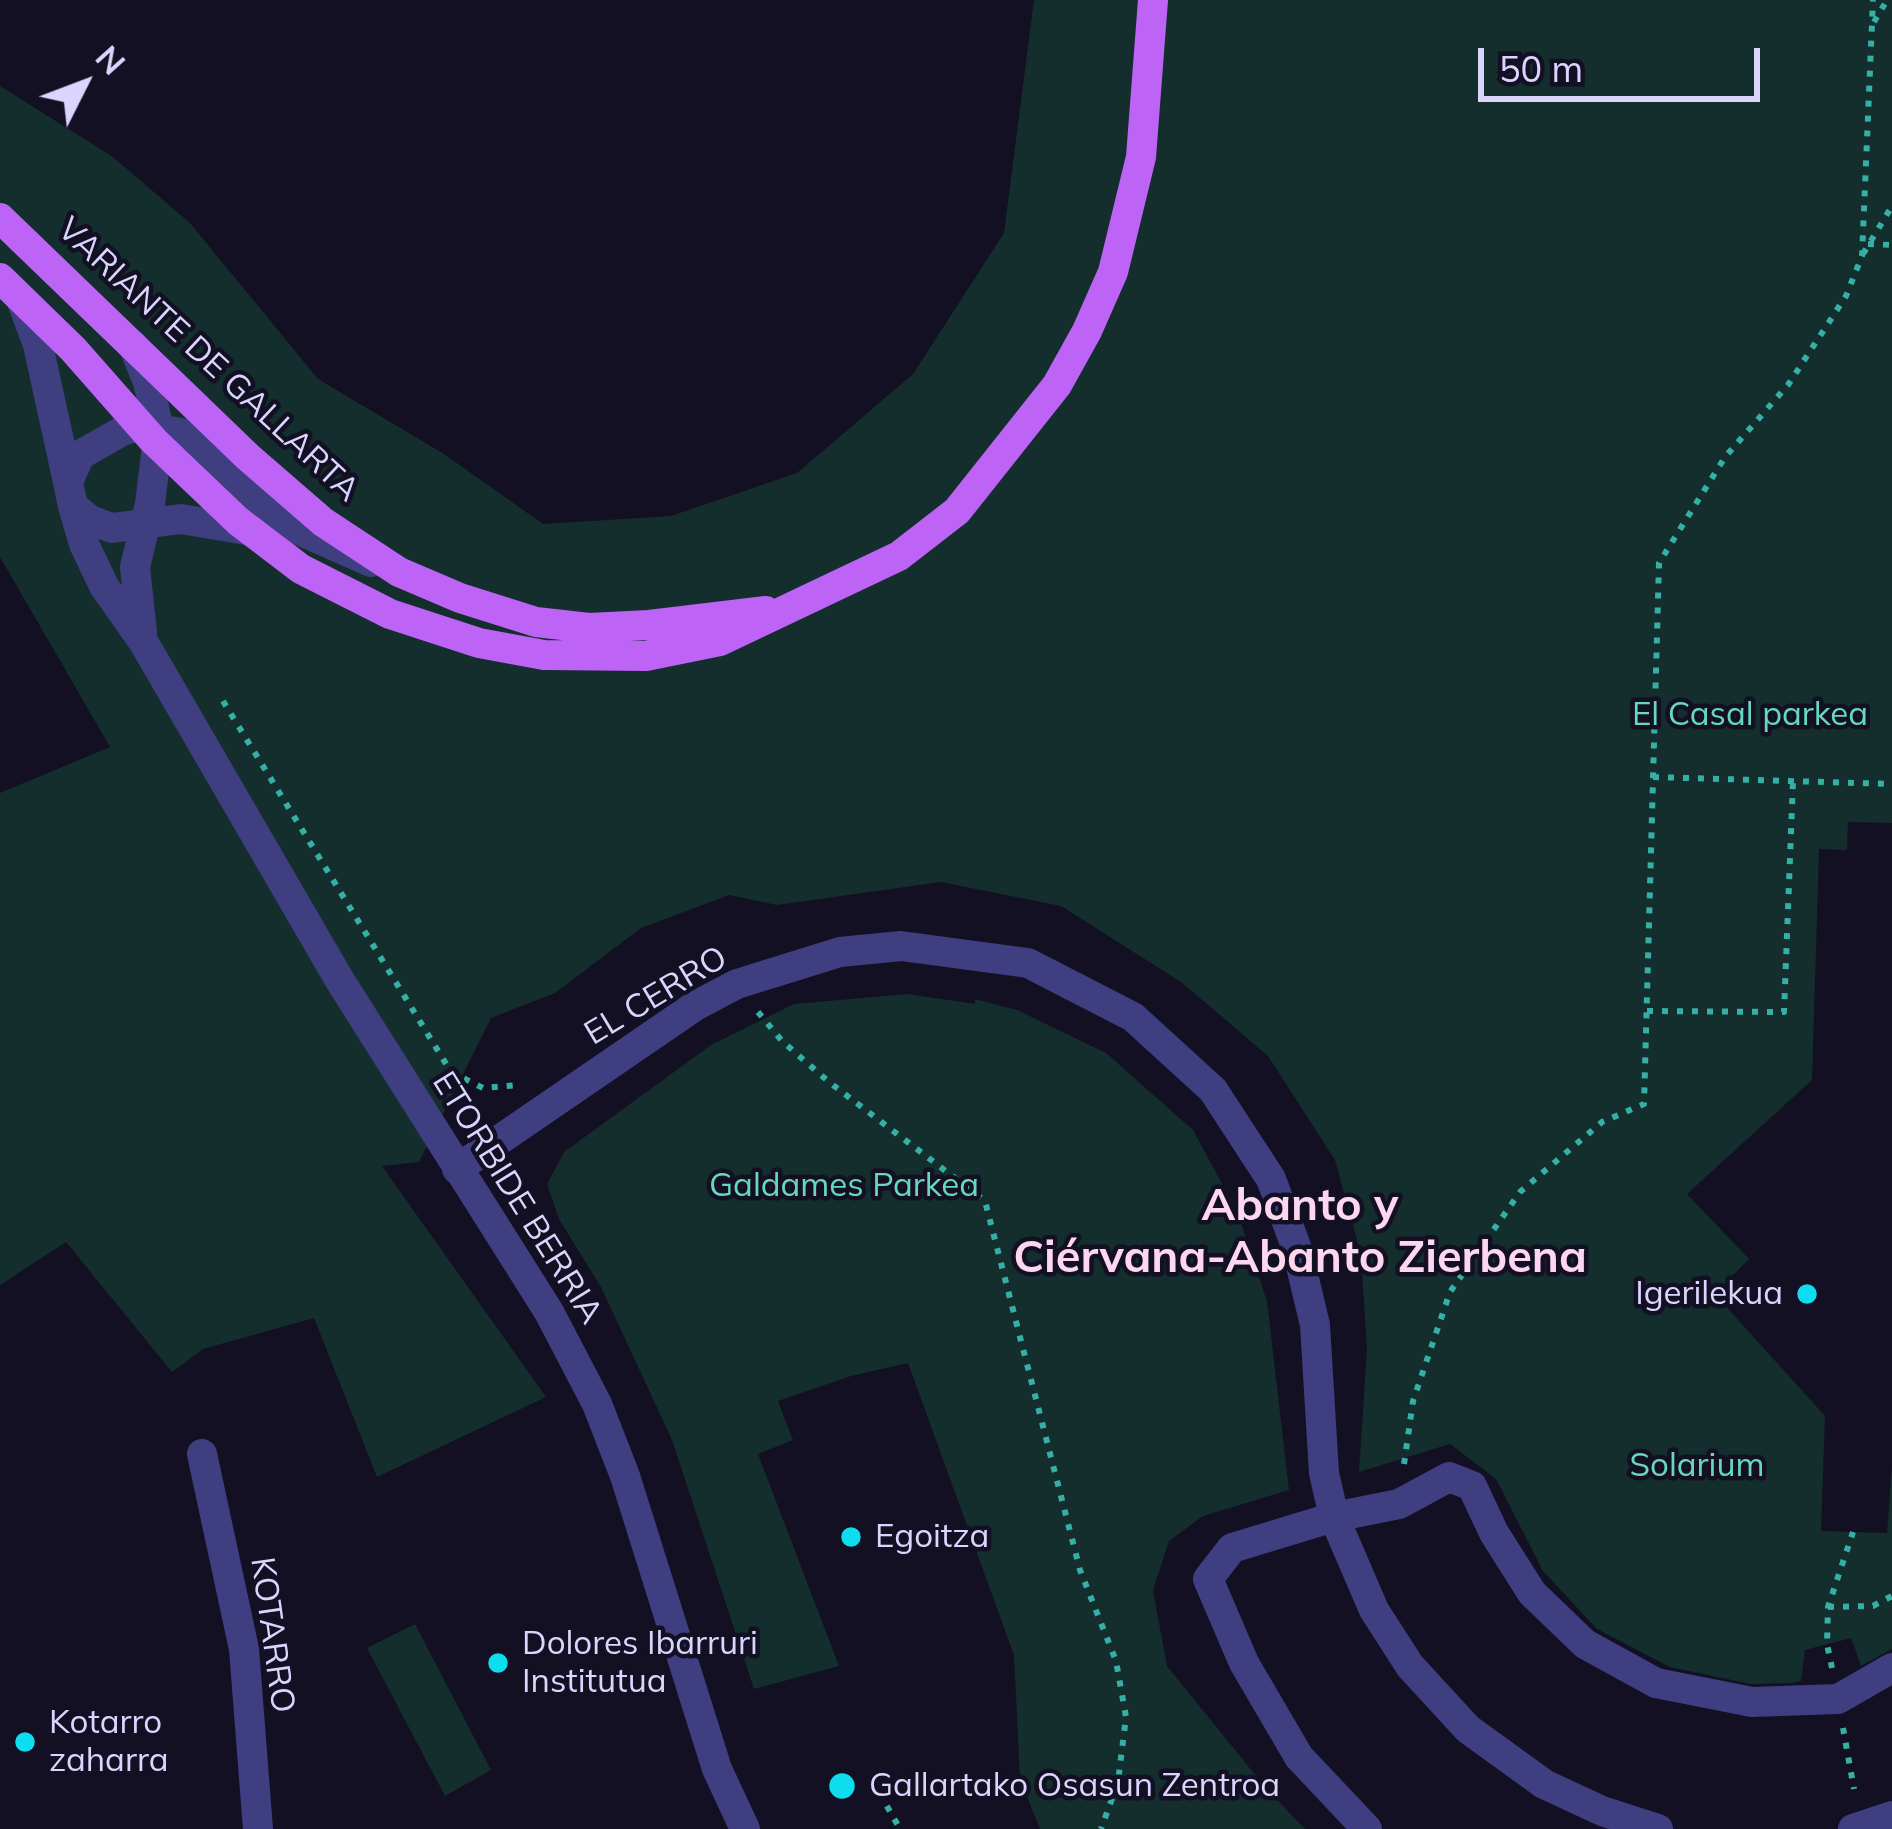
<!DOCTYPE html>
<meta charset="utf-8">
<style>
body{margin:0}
#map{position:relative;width:1892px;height:1829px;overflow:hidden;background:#131024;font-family:Mulish,sans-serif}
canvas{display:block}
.north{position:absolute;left:24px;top:24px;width:120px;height:120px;-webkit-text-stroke:9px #131024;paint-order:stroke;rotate:48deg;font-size:33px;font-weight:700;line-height:48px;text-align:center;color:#d9d5fd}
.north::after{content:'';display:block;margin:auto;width:42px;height:54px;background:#d9d5fd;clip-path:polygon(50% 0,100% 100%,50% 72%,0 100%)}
.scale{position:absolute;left:1478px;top:48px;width:282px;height:54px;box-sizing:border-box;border:6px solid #d9d5fd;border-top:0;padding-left:15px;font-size:36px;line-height:42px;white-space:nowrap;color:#d9d5fd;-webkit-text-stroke:9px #131024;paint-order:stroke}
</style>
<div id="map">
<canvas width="1892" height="1829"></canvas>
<div class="north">N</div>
<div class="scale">50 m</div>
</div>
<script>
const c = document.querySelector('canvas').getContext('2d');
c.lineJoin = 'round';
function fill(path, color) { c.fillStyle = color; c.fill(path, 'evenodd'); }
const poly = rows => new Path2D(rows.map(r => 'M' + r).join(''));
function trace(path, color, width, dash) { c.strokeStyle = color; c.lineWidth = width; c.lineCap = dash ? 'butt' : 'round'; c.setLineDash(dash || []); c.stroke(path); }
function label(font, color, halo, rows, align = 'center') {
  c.font = font + ' Mulish,sans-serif'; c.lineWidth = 9; c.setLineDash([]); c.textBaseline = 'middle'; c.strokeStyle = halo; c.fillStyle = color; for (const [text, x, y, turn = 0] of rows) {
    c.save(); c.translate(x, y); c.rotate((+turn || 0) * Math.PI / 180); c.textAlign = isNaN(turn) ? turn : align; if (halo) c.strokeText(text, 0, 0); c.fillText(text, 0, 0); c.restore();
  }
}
fill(poly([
 [1034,0,1892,0,1892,823,1848,822,1847,850,1819,849,1812,1080,1687,1194,1749,1259,1721,1287,1722,1302,1825,1416,1821,1531,1887,1533,1892,1467,1892,1649,1861,1666,1851,1638,1805,1650,1801,1681,1791,1683,1751,1684,1670,1667,1597,1629,1543,1571,1496,1479,1450,1444,1359,1472,1367,1349,1361,1255,1335,1160,1268,1056,1181,982,1061,906,941,882,777,905,729,895,641,928,555,993,491,1018,419,1162,382,1166,546,1397,377,1477,314,1318,203,1349,172,1372,66,1242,0,1285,0,793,110,747,0,557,0,86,113,157,190,223,318,379,444,454,543,524,671,516,797,473,913,374,1004,233],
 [908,994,975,1004,975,999,1017,1010,1106,1053,1193,1130,1237,1211,1267,1301,1289,1490,1203,1516,1169,1541,1153,1590,1167,1666,1265,1787,1305,1829,1040,1829,1020,1779,1014,1655,908,1363,851,1376,778,1401,793,1440,758,1454,839,1666,754,1689,672,1440,602,1289,559,1219,547,1184,564,1152,711,1045,794,1004],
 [415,1624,491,1770,445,1796,367,1648]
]), '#132e2c');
trace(poly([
 [1874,22,1887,0],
 [1868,244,1892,245],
 [1863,254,1892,206],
 [223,701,451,1072,483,1088,520,1085],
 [1653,777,1892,784],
 [1647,1011,1784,1012,1793,781],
 [758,1012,782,1041,829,1082,985,1201,1080,1570,1116,1661,1126,1717,1118,1782,1101,1829],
 [1404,1464,1413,1401,1450,1292,1520,1192,1602,1122,1644,1104,1659,563,1725,457,1788,385,1846,296,1862,256,1873,0],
 [1828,1607,1873,1606,1892,1596],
 [1832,1668,1827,1644,1828,1607,1853,1532],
 [1843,1728,1854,1789],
 [872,1780,900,1829]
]), '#36b0a7', 6, [6, 9]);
trace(poly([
 [21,299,38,345,68,482],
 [133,345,148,382,159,429,150,504,135,567,142,632],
 [73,506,84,544,104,586,144,643,339,979,549,1312,597,1404,625,1476,717,1769,745,1829],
 [252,531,181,519,112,528,90,520,73,506,68,482,80,455,124,430,142,426,191,435,254,495,301,531,371,562],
 [457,1169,695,1006,737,984,840,952,901,946,1028,963,1133,1017,1213,1090,1271,1179,1297,1249,1315,1325,1324,1473,1334,1517,1374,1610,1410,1666,1468,1729,1544,1784,1602,1811,1658,1829],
 [202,1454,244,1649,258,1829],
 [1367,1829,1299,1757,1244,1663,1208,1579,1232,1548,1334,1517,1399,1504,1449,1477,1472,1486,1494,1533,1532,1593,1585,1644,1656,1683,1752,1702,1838,1699,1892,1668],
 [1853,1829,1892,1816]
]), '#3f3e80', 30);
trace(poly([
 [0,218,248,457,323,522,399,572,460,598,536,622,589,628,649,625,766,611],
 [0,278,73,349,154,441,238,521,301,569,390,614,479,643,544,655,646,656,720,641,899,556,957,511,1057,385,1087,331,1113,272,1141,157,1153,0]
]), '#bd63f6', 30);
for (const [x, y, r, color] of [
 [1807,1294,12,"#0eddf0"],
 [851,1537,12,"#0eddf0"],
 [498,1663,12,"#0eddf0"],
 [25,1742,12,"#0eddf0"],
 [842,1786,15,"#0eddf0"]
]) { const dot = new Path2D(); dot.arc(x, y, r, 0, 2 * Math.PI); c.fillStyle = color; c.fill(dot); trace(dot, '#131024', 4.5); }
label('33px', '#d9d5fd', '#131024', [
 ["VARIANTE DE GALLARTA",208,360,43],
 ["EL CERRO",656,996,-31],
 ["ETORBIDE BERRIA",517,1198,58],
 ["KOTARRO",272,1635,82]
]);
label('33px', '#65d9ba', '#131024', [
 ["El Casal parkea",1750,715],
 ["Galdames Parkea",844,1186],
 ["Solarium",1697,1466]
]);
label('33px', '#d9d5fd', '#131024', [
 ["Igerilekua",1783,1294,"right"],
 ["Egoitza",875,1537],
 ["Dolores Ibarruri",522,1644],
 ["Institutua",522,1682],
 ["Kotarro",49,1723],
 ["zaharra",49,1761],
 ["Gallartako Osasun Zentroa",869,1786]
], 'left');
label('bold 45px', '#fdd7f0', '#131024', [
 ["Abanto y",1300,1206],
 ["Ciérvana-Abanto Zierbena",1300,1258]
]);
</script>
